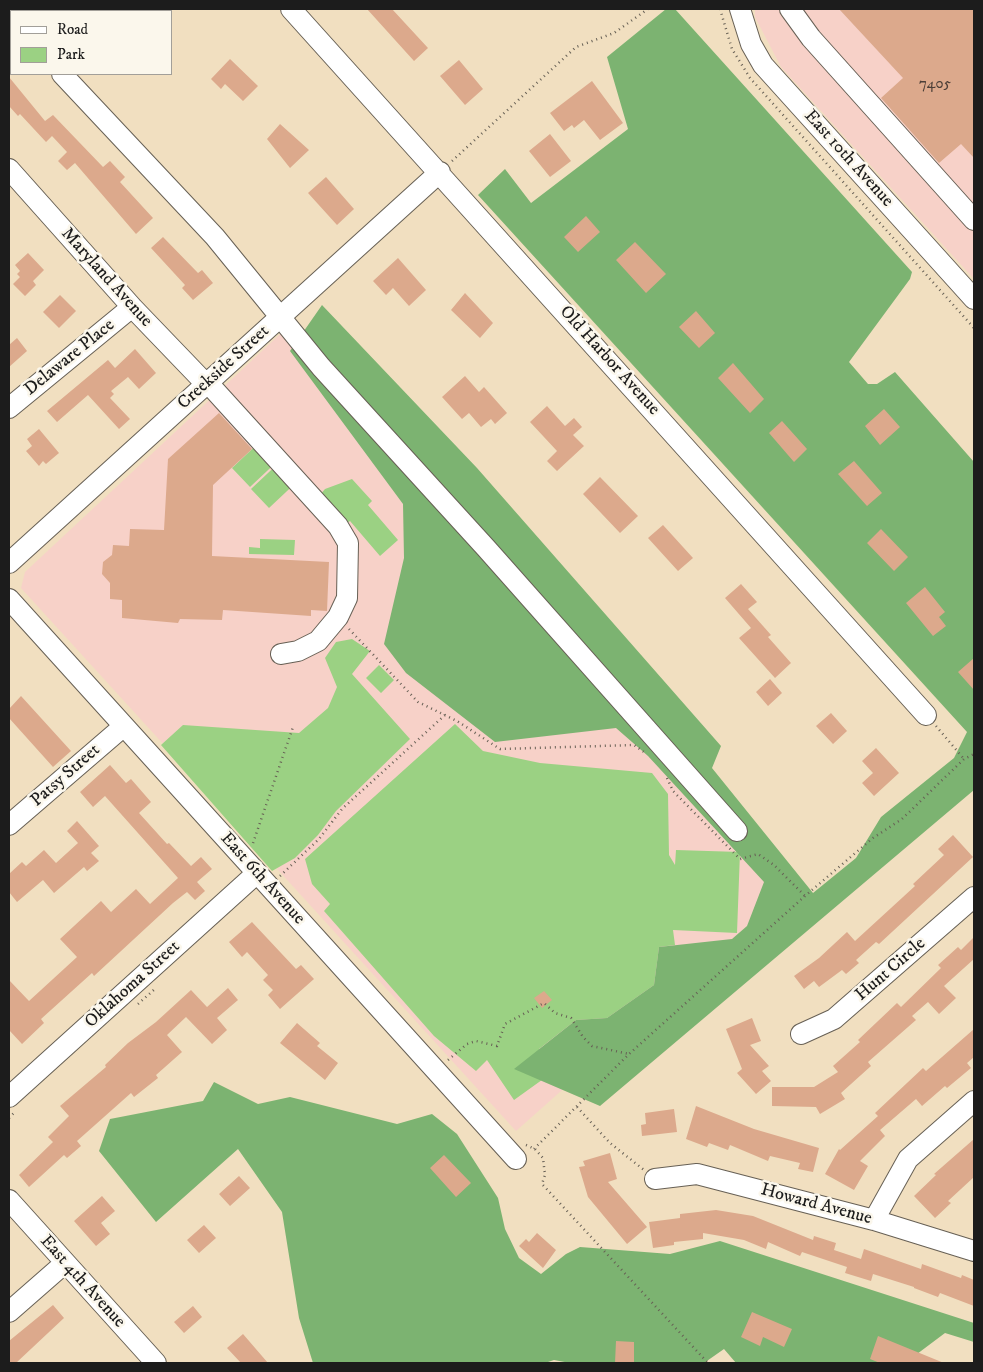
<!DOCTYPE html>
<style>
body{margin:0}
#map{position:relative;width:983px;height:1372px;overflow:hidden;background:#f1dfc0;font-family:"IM FELL DW Pica",serif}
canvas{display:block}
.frame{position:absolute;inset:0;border:10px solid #1c1c1c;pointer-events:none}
.legend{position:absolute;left:10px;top:10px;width:162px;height:65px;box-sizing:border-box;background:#fbf7ec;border:1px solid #a29f99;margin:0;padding:6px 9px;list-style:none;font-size:15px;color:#1c1c1c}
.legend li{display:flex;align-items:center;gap:10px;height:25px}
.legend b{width:25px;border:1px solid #a29f99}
</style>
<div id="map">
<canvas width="983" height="1372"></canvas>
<div class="frame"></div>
<ul class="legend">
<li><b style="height:6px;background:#fff"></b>Road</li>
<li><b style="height:14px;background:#9bd183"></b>Park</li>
</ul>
</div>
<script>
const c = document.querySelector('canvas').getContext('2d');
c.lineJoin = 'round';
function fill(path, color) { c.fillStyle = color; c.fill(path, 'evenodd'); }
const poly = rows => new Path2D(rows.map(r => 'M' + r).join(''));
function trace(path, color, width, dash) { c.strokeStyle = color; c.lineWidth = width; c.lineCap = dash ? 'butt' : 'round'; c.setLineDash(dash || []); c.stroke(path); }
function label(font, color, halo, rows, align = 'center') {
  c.font = font + ' "IM FELL DW Pica",serif'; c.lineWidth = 5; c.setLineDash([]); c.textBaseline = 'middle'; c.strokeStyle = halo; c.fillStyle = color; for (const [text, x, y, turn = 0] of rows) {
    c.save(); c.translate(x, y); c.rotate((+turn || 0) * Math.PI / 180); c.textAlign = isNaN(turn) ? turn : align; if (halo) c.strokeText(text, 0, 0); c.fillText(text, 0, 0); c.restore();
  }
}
fill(poly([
 [755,9,974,9,974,279,781,67,755,17],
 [291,324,792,886,516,1131,21,588,25,572]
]), '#f7d1c8');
fill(poly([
 [266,436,284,455,250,487,232,468],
 [285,457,303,476,269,508,251,489],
 [352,479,372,501,368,505,398,540,380,556,350,521,346,524,319,496,325,489],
 [260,539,295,540,294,555,249,554,249,547,260,548],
 [352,639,370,651,352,674,410,739,336,811,318,835,295,858,272,871,161,745,183,725,299,733,328,708,337,687,325,658,336,642],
 [379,665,394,680,381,693,366,678],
 [455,724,483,751,540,763,652,773,668,794,669,855,675,865,676,850,740,852,737,933,673,930,675,945,659,947,654,985,607,1018,576,1020,539,1049,553,1072,514,1100,487,1060,476,1071,434,1036,324,911,330,904,312,884,305,859]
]), '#9bd183');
fill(poly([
 [666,9,675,9,912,272,910,279,849,362,868,384,877,384,895,372,974,462,974,790,600,1106,514,1069,576,1020,607,1018,654,985,659,947,732,939,747,926,764,882,648,756,616,728,495,742,406,673,384,644,404,558,403,504,290,351,322,305,477,468,721,746,712,768,813,893,856,858,881,817,954,758,967,732,478,195,505,169,531,203,628,129,607,57],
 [214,1082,258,1104,290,1097,397,1124,432,1114,457,1134,498,1198,505,1229,519,1258,541,1274,566,1254,580,1247,670,1254,720,1241,974,1323,974,1342,945,1333,905,1363,736,1363,724,1349,704,1363,570,1363,554,1360,545,1363,313,1363,299,1318,282,1212,238,1149,156,1222,99,1151,110,1119,203,1101]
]), '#7cb371');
fill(poly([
 [367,9,392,9,428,48,414,61],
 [839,9,974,9,974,158,961,144,939,163,881,98,903,78],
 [230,59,258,86,243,101,225,84,221,89,211,79],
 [459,60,483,89,465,105,440,76],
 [9,77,45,121,53,115,103,167,110,161,125,177,120,182,153,218,136,234,75,163,67,170,58,161,67,152,52,136,46,142,20,114,18,116,9,106],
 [592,81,623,123,600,140,584,120,574,128,572,125,564,131,550,113],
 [280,124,309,150,290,168,267,139],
 [550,134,571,161,550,177,529,151],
 [326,177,354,209,337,225,308,193],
 [586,216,600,232,578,252,564,237],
 [163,237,198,273,202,270,213,283,193,300,182,288,185,285,151,248],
 [635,242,666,274,646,293,616,260],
 [28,253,44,270,33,281,36,285,25,296,13,284,20,277,17,274,20,271,15,265],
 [398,258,426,290,409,306,393,288,386,295,373,281],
 [465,293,493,323,480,338,451,310],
 [60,295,76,311,59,328,43,312],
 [696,311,715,333,699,348,679,327],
 [17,338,27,351,9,367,9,345],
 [135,349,156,373,139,389,128,377,111,391,114,394,110,398,130,419,119,429,88,395,57,422,47,411,108,360,115,368],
 [733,363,764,399,750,413,718,378],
 [465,376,479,392,484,387,507,413,495,424,491,419,481,427,469,413,462,419,442,397],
 [547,406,565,426,574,418,582,427,573,435,584,446,557,471,547,461,557,451,530,422],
 [884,409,900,427,880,445,865,426],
 [219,413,252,449,213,485,212,556,329,562,327,611,311,610,311,616,223,610,222,620,180,619,178,623,122,618,122,600,110,599,110,583,102,574,103,562,112,555,113,545,129,546,130,529,164,530,168,459],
 [782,421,807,449,794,462,769,433],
 [39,429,59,453,46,464,43,461,39,466,26,451,32,446,27,439],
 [854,461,882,493,867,506,838,474],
 [600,477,638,516,620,533,583,494],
 [663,525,693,558,678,571,648,538],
 [881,529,908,557,894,571,867,543],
 [741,584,757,602,748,609,771,635,768,637,791,663,775,678,739,638,751,628,725,598],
 [925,587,945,612,939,617,946,626,933,636,906,603],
 [974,658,974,690,958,672],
 [770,679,782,693,768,706,756,692],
 [21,696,71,751,53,767,9,718,9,709],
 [831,713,847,731,833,744,816,726],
 [876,748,899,773,874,796,862,783,873,773,862,761],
 [110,765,126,783,131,779,151,802,139,813,167,844,169,843,191,866,201,857,212,869,197,882,205,891,195,900,187,892,173,903,94,976,92,973,41,1019,44,1023,22,1044,9,1030,9,980,29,1001,77,957,60,939,101,901,111,912,136,889,150,904,178,878,105,796,93,807,80,792],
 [77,821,99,846,91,853,99,861,87,871,84,867,54,893,43,880,17,902,9,892,9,874,22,862,26,866,44,850,56,863,78,843,67,831],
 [953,835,973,857,879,944,876,942,856,960,859,963,846,974,842,970,819,987,814,981,804,989,794,976,819,958,847,932,855,941,915,886,913,884,944,855,938,849],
 [252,922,296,969,301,965,314,979,280,1009,268,995,273,990,263,980,268,975,247,952,242,957,229,942],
 [974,937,974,959,944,986,956,998,939,1014,928,1002,912,1016,916,1020,868,1062,871,1066,841,1093,845,1099,820,1114,816,1107,772,1106,772,1087,814,1087,838,1072,833,1066,860,1042,858,1040,897,1003,901,1007,941,968,938,965,958,947,961,950],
 [228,988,238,1000,217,1018,227,1030,212,1044,186,1017,167,1035,182,1052,156,1075,158,1078,134,1097,131,1093,77,1141,81,1146,67,1158,64,1155,29,1187,19,1175,53,1142,48,1137,69,1116,60,1106,106,1067,105,1065,128,1043,156,1022,191,990,207,1007],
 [544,991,552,1000,542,1008,534,998],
 [752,1018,761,1041,750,1045,769,1066,762,1071,771,1081,756,1094,737,1073,742,1069,726,1029],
 [297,1023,320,1043,317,1046,338,1063,325,1080,280,1043],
 [974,1029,974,1057,967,1063,971,1068,947,1088,945,1086,922,1106,916,1099,880,1130,885,1136,860,1161,868,1166,854,1190,825,1174,839,1149,840,1150,878,1116,875,1113,923,1068,926,1071],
 [696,1106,754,1129,819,1148,813,1172,798,1169,800,1163,770,1156,768,1161,730,1145,728,1150,709,1143,707,1147,686,1139],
 [674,1109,677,1132,642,1136,641,1125,646,1124,645,1113],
 [974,1139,974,1177,948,1201,951,1203,935,1218,914,1196,936,1175,934,1174],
 [610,1153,617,1179,608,1182,647,1227,627,1244,588,1197,579,1167,585,1166,583,1161],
 [444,1155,471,1183,456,1197,430,1168],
 [239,1176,250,1188,230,1206,219,1194],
 [102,1196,115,1211,101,1223,110,1234,96,1246,74,1221],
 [716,1210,753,1216,813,1240,814,1236,836,1243,834,1250,861,1259,864,1249,921,1269,922,1264,961,1278,962,1275,974,1280,974,1306,940,1293,938,1297,914,1288,914,1287,873,1274,871,1281,845,1273,847,1267,802,1252,800,1256,768,1242,766,1249,744,1240,703,1233,703,1239,674,1242,674,1245,653,1248,649,1222,680,1218,680,1214],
 [204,1225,216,1238,199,1253,187,1240],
 [537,1233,556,1250,543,1268,519,1246,526,1239,529,1242],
 [53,1305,64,1318,16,1363,9,1363,9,1341],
 [193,1306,202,1317,184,1333,174,1322],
 [752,1312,792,1329,784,1347,763,1337,760,1346,741,1337],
 [243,1334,268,1363,241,1363,227,1348],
 [878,1336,944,1363,880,1363,870,1359],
 [616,1341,634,1342,634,1363,615,1363]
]), '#dca98c');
const minor = poly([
 [291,9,926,715],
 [740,9,751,44,763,65,974,299],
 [790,9,811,38,974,220],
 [9,15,11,18],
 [62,74,215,237,321,367,486,548,737,831],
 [9,169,132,307,206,384],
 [208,383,338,526,348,543,347,598,338,617,318,641,298,651,281,654],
 [9,408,132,307],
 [9,563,440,172],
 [9,599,516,1159],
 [9,825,124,726],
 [801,1034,834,1019,974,897],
 [9,1097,257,873],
 [655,1179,697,1174,874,1220,974,1251],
 [9,1200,156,1363],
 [874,1220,908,1159,974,1101],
 [9,1312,65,1263]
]);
trace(minor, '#676055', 22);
trace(poly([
 [720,9,732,49,750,78,974,328],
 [452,161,576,47,614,33,648,9],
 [349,629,418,702,457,721,500,749,634,745,644,752],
 [936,726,964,759],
 [667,778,673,791,740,859,758,854,774,865,805,896],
 [253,843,293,727],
 [280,876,319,839,342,809,445,715],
 [138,1004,156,988],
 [448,1060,467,1044,476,1041,497,1046,505,1024,544,1003,555,1013,571,1018,583,1037,592,1046,629,1054],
 [577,1107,610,1143,644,1170],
 [9,1118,14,1113],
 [526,1145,535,1149,543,1158,545,1175,542,1184,708,1363],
 [534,1149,629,1054,805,896,873,838,902,819,964,759,974,754]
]), '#676055', 2.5, [1, 4]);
trace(minor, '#fff', 20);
label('15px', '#4c3f38', null, [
 ["7405",935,85]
]);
label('18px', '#1c1c1c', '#fbf7ec', [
 ["East 10th Avenue",848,159,48],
 ["Maryland Avenue",106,278,48],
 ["Delaware Place",70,358,-39],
 ["Old Harbor Avenue",609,361,48],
 ["Creekside Street",224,368,-42],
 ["Patsy Street",66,776,-41],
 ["East 6th Avenue",262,879,48],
 ["Hunt Circle",891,970,-41],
 ["Oklahoma Street",133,985,-42],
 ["Howard Avenue",816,1205,15],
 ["East 4th Avenue",82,1282,48]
]);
</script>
